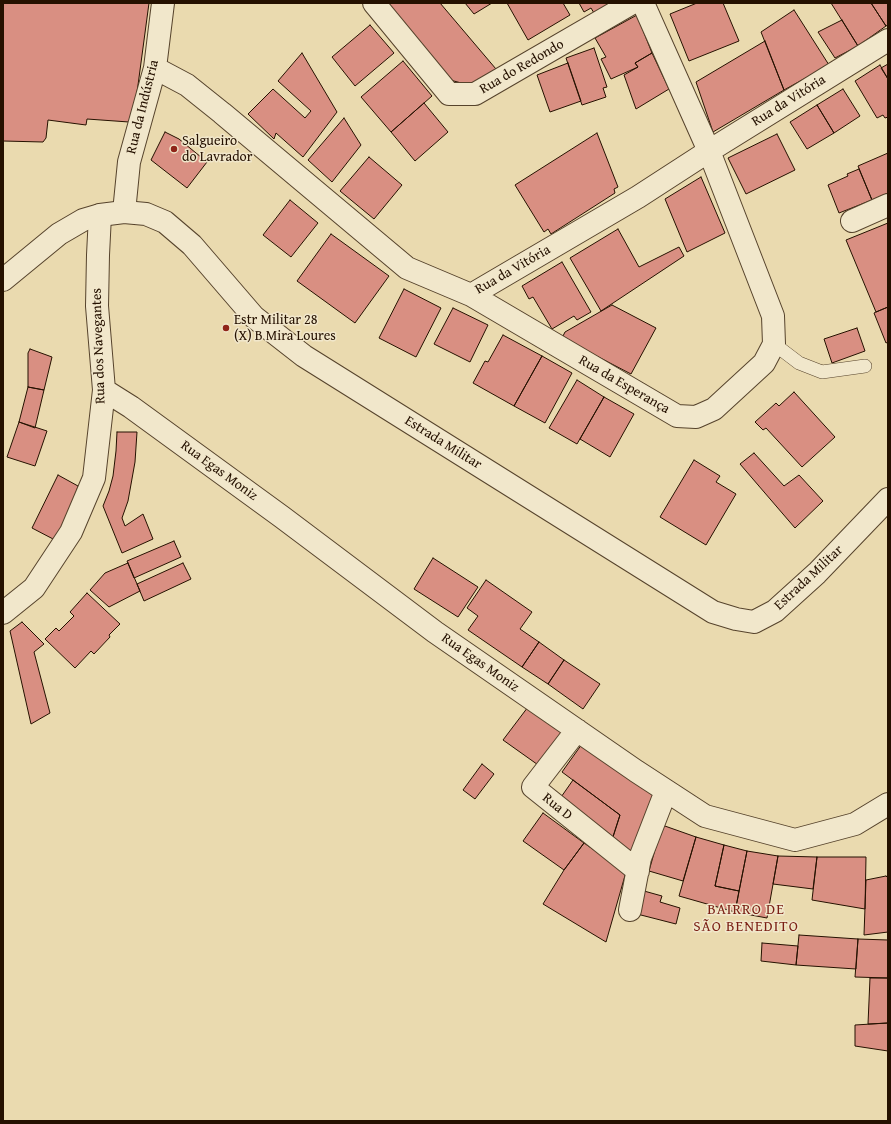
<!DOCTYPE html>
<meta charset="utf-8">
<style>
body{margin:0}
#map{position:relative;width:891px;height:1124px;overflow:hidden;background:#eadaaf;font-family:"Gentium Book Plus",serif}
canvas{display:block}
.frame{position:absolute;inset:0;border:4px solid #251100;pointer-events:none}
</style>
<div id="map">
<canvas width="891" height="1124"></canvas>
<div class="frame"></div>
</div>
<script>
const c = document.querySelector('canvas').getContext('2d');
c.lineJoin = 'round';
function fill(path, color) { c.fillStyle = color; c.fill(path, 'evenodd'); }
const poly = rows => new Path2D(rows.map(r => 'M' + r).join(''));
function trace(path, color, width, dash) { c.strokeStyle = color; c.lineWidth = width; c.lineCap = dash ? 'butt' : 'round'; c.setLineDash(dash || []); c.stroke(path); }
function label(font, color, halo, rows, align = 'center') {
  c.font = font + ' "Gentium Book Plus",serif'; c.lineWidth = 3; c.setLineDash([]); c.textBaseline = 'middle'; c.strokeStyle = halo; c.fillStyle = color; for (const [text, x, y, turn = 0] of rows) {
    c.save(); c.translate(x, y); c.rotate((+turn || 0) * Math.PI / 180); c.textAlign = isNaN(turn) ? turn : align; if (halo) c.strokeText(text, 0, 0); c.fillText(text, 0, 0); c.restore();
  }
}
const building = poly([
 [3,3,149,3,136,100,129,122,87,119,86,125,48,120,46,138,43,142,3,141,3,3],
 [386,3,440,3,496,69,469,85,450,80,386,3],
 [465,3,492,3,474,14,465,3],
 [507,3,563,3,570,15,528,40,507,3],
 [579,3,611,3,594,13,591,8,584,12,579,3],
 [697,3,723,3,739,41,689,61,670,14,697,3],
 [831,3,871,3,886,26,858,46,831,3],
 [871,3,888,3,888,25,886,26,871,3],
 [794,10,829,65,784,90,761,32,794,10],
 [637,15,652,53,635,63,638,67,611,79,601,59,606,57,595,38,637,15],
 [842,20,858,46,835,58,818,32,842,20],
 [370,25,394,53,355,86,332,57,370,25],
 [765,41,784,90,713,132,696,82,765,41],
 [594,48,607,87,603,88,606,97,582,105,566,58,594,48],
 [302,53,337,112,303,157,276,133,274,139,248,114,273,89,305,118,311,111,278,81,302,53],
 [652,53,669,89,636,109,624,75,638,67,635,63,652,53],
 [403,61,432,96,391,132,361,97,403,61],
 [568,63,581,101,550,112,537,75,568,63],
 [888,64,888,79,881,68,888,64],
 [880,65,888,79,888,117,885,118,883,115,877,118,855,81,880,65],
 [843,89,860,116,834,133,817,105,843,89],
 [424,103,448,132,415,161,391,132,424,103],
 [817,105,834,133,807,149,790,122,817,105],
 [344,118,361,145,332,182,308,160,344,118],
 [165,132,179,139,207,162,187,188,151,160,165,132],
 [597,133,618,187,614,189,615,193,551,234,548,229,544,232,515,185,597,133],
 [777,134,795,170,746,194,728,158,777,134],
 [888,153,888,193,872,200,858,166,888,153],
 [369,157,402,185,374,219,340,191,369,157],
 [859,169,872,200,839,213,828,185,848,176,847,174,859,169],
 [701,177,725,233,687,252,665,199,701,177],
 [290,200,318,223,291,257,263,235,290,200],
 [888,223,888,307,876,312,846,240,888,223],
 [618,229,639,267,679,247,684,256,601,311,570,258,618,229],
 [331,234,389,276,355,323,297,281,331,234],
 [562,262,591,312,577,320,574,316,552,329,533,297,529,299,522,286,562,262],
 [404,289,441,308,416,357,379,338,404,289],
 [612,305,656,328,631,374,562,338,565,332,612,305],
 [888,307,888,342,886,343,874,313,876,312,888,307],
 [453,308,488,325,470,362,434,344,453,308],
 [857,328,865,351,832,363,824,339,857,328],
 [503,335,542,356,514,406,473,383,485,361,488,362,503,335],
 [30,349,52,357,44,390,28,387,28,353,30,349],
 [542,356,572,373,545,423,514,406,542,356],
 [577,380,604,397,577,444,549,428,577,380],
 [28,387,44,390,35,428,19,422,28,387],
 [794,392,835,437,802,467,766,428,763,430,755,422,776,403,779,406,794,392],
 [604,397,634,414,610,457,580,439,604,397],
 [19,422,47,431,35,466,7,457,19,422],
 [117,432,137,432,135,462,128,501,122,518,125,526,143,514,153,539,122,553,103,506,109,491,113,476,116,451,117,432],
 [754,453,784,486,799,475,823,501,795,528,740,464,754,453],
 [694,460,720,476,716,482,736,494,706,545,660,517,694,460],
 [58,475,78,486,70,515,55,540,32,528,58,475],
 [174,541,181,557,134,578,127,561,174,541],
 [433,558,478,587,458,617,414,589,433,558],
 [128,563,140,591,109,607,90,590,105,573,128,563],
 [183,563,191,579,144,601,137,584,183,563],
 [486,580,532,612,520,629,539,642,522,667,468,630,478,616,467,608,486,580],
 [87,593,120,624,109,635,110,637,94,654,91,651,75,668,45,639,56,628,59,631,74,616,70,612,87,593],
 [22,622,44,644,34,652,50,713,31,724,10,631,22,622],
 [539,642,564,660,548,684,522,667,539,642],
 [564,660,600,684,583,709,548,684,564,660],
 [528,707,565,734,541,767,503,740,528,707],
 [582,744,658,799,636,860,611,843,620,815,562,772,582,744],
 [482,764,494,774,475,799,463,790,482,764],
 [573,780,620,815,611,843,559,800,573,780],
 [543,813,584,843,564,870,523,841,543,813],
 [662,825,696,837,683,881,649,871,662,825],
 [696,837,724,845,715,886,739,891,735,912,679,896,696,837],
 [584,843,626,872,606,942,543,904,564,870,584,843],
 [724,845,747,851,739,891,715,886,724,845],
 [747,851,778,856,767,918,735,912,747,851],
 [778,856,817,857,813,889,773,884,778,856],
 [817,857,866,857,865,909,812,900,817,857],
 [886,876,888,878,888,932,864,935,866,880,886,876],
 [644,891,662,896,660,902,680,908,676,924,637,914,644,891],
 [799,935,858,939,856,969,796,965,799,935],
 [858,939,888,940,888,978,855,977,858,939],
 [762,943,798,946,796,965,761,961,762,943],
 [870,978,888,978,888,1023,868,1024,870,978],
 [888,1023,888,1051,855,1046,855,1025,888,1023]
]);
fill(building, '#d98f82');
trace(building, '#251100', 1);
const service = poly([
 [774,344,799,363,822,372,865,366]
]);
const minor = poly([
 [374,3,449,94,475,94,632,3],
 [155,68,187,85,222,113,407,268,471,295,638,197,709,151,888,40],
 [124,212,129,162,155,68,163,3],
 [852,221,888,205],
 [471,295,677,416,696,417,714,409,764,363,774,344,773,316,709,151,643,3],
 [104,390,131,407,282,517,435,632,636,771,705,816,795,840,855,824,888,804],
 [3,613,34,588,71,532,94,478,104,390,97,306,98,255,100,215],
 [577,730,533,787,638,871],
 [630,910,640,858,666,791]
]);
const tertiary = poly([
 [3,280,59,234,83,220,100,215,124,212,146,214,165,222,192,245,254,317,304,356,713,612,736,619,754,622,775,611,817,573,888,499]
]);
trace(service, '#56432c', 14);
trace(minor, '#56432c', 24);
trace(tertiary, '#56432c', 24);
trace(service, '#f1e7cb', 13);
trace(minor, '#f1e7cb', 22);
trace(tertiary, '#f1e7cb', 22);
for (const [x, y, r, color] of [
 [174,149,4,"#8f2418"],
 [226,328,4,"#8f2418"]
]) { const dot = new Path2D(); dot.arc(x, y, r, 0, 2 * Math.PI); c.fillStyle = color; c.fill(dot); trace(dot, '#f1e7cb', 1.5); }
label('14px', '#251100', '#f1e7cb', [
 ["Rua do Redondo",522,67,-30],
 ["Rua da Vitória",789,101,-32],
 ["Rua da Indústria",143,107,-76],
 ["Rua da Vitória",513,270,-30],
 ["Rua dos Navegantes",99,346,-92],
 ["Rua da Esperança",624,385,30],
 ["Estrada Militar",443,443,32],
 ["Rua Egas Moniz",219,471,36],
 ["Estrada Militar",809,578,-43],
 ["Rua Egas Moniz",480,663,35],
 ["Rua D",557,807,39]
]);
label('14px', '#251100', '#f1e7cb', [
 ["Salgueiro",182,141],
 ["do Lavrador",182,157],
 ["Estr Militar 28",234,320],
 ["(X) B Mira Loures",234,336]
], 'left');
c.letterSpacing = '1px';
label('15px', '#7a1f14', '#f1e7cb', [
 ["BAIRRO DE",746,910],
 ["SÃO BENEDITO",746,927]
]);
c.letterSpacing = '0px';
</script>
